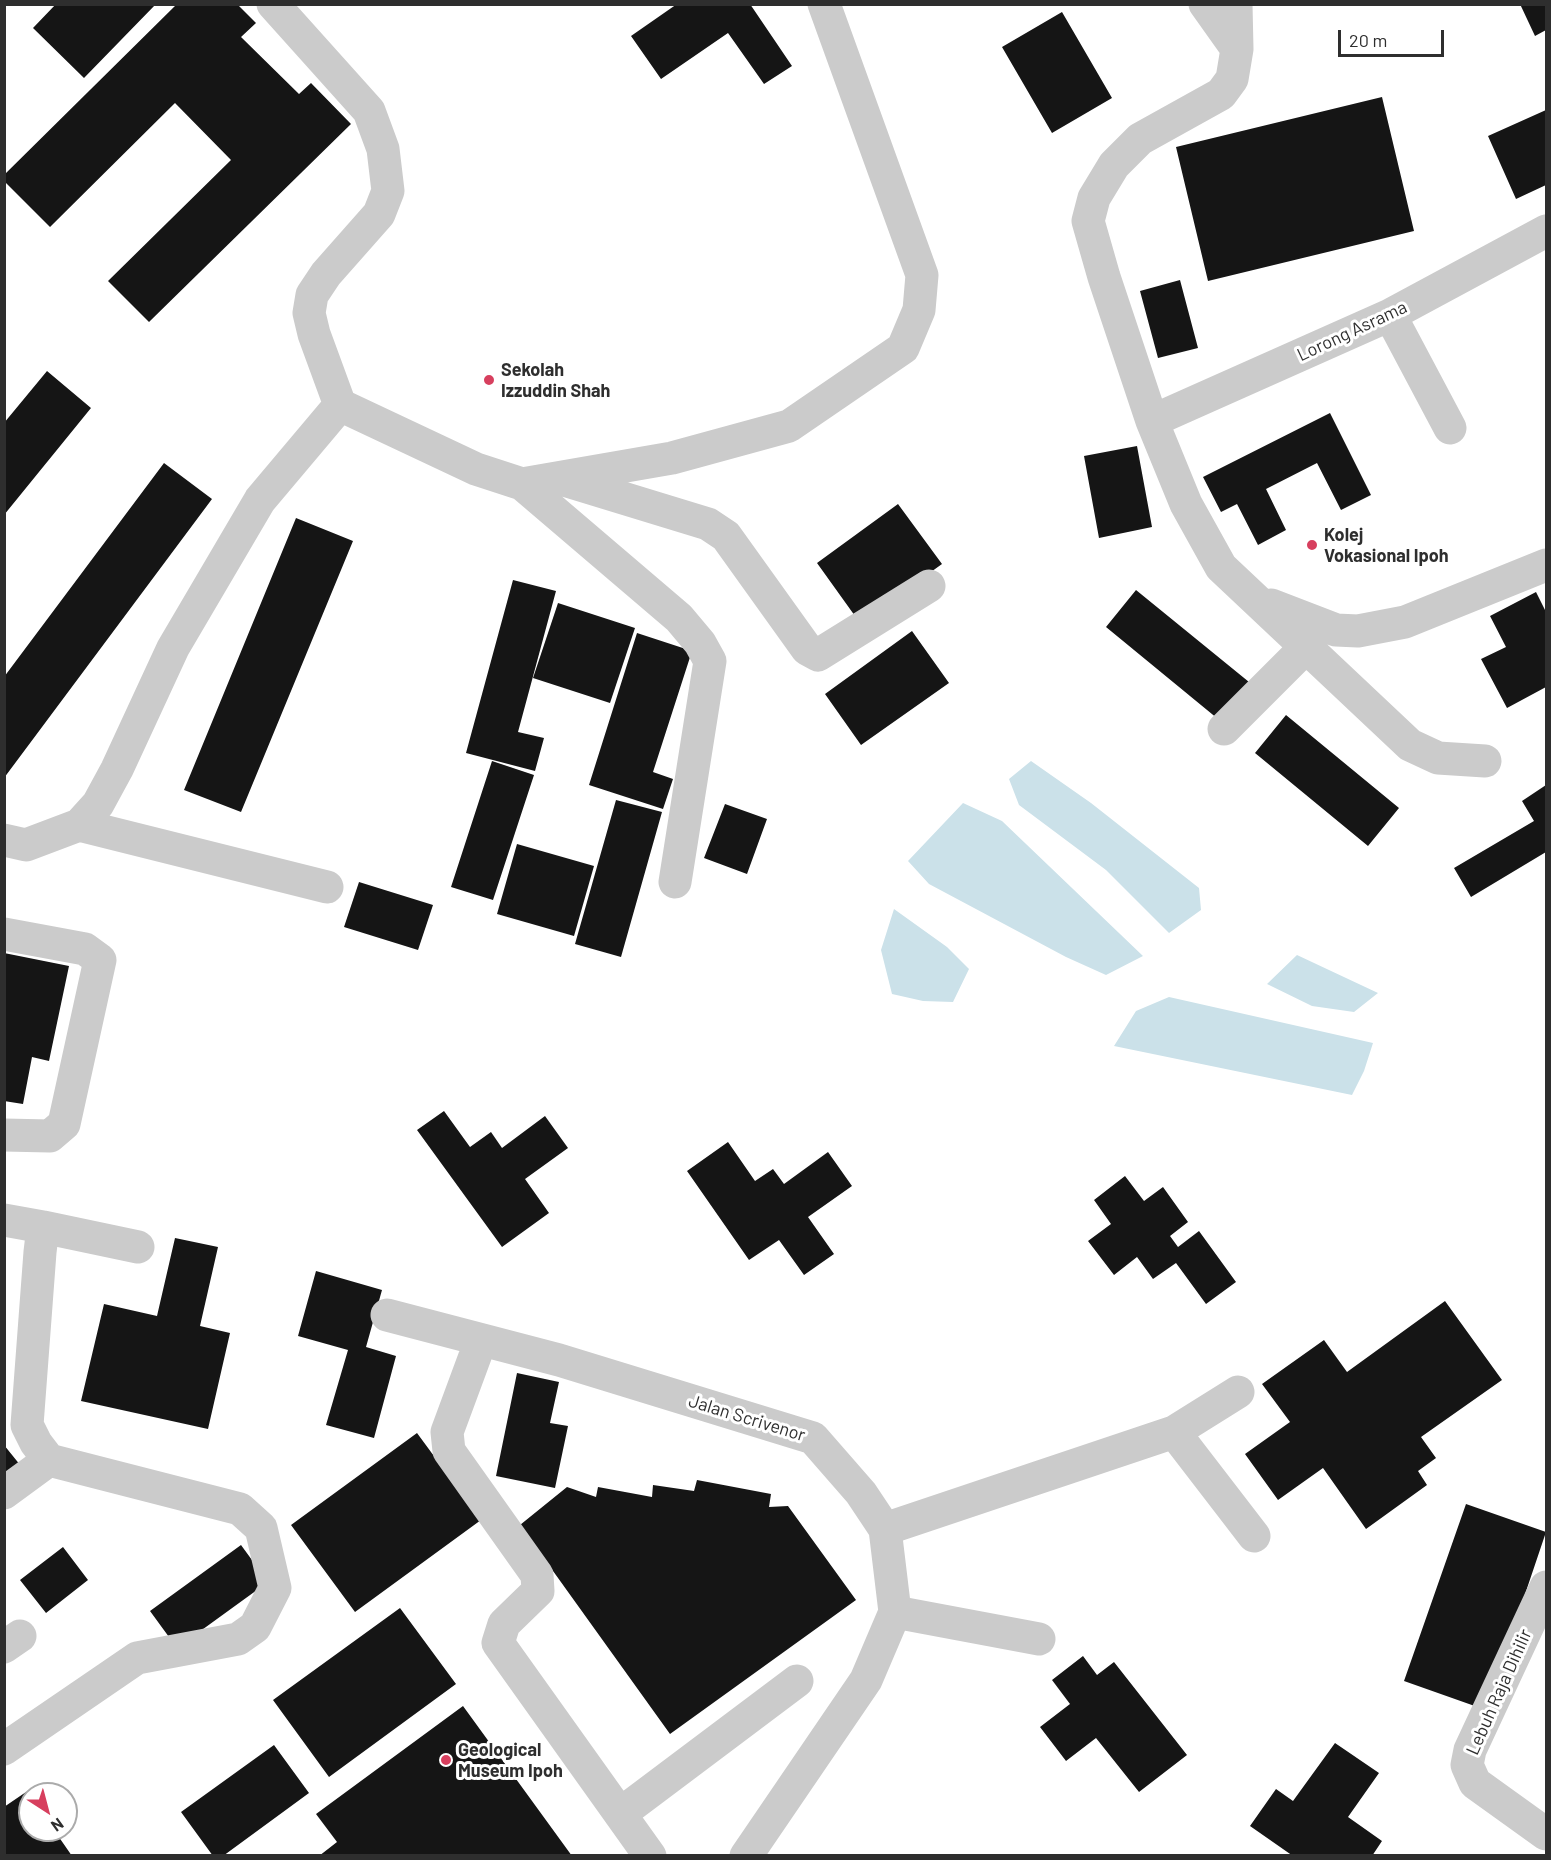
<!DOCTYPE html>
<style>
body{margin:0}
#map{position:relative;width:1551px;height:1860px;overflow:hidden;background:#fff;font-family:Barlow,sans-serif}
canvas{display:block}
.frame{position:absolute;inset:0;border:6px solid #2e2e2e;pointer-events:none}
.north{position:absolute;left:18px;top:1782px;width:60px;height:60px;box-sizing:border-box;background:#fff;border:2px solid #ababab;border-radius:50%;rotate:144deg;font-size:16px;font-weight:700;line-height:24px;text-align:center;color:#2e2e2e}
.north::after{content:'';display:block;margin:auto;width:21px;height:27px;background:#d73f5e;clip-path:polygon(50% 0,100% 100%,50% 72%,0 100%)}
.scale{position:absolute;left:1338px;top:30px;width:106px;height:27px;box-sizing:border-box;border:3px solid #2e2e2e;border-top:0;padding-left:8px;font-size:18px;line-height:21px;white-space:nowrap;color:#2e2e2e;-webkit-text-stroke:4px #fff;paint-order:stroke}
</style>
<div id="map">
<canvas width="1551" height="1860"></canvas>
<div class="frame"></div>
<div class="north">N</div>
<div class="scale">20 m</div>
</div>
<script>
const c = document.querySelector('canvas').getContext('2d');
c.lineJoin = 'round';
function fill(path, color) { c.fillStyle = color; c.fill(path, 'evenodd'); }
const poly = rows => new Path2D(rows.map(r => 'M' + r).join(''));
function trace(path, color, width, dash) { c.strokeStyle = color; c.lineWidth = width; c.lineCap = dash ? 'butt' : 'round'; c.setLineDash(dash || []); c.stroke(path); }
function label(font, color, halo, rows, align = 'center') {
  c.font = font + ' Barlow,sans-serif'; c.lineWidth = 6; c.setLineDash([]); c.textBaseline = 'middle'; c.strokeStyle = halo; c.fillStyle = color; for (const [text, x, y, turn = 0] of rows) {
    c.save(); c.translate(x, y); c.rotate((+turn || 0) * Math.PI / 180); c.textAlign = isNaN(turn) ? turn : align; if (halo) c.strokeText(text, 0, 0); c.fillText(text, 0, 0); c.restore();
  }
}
fill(poly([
 [1031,761,1091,803,1199,888,1201,910,1169,933,1106,870,1019,805,1009,779],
 [963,803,1002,821,1143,956,1106,975,1066,957,929,884,908,861],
 [894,909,947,947,969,969,953,1002,923,1001,892,994,881,950],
 [1297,955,1378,993,1354,1012,1312,1006,1267,984],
 [1169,997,1373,1043,1364,1071,1352,1095,1114,1046,1136,1011]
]), '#cbe1e9');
fill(poly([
 [56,4,156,4,84,78,33,28],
 [177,4,237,4,256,23,241,37,299,94,311,83,351,124,149,322,108,281,231,160,175,103,50,227,4,181,4,175],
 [677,4,750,4,792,66,764,84,728,33,661,79,631,36],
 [1520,4,1546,4,1546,30,1535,36],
 [1062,12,1112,98,1052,133,1002,47],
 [1382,97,1414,231,1208,281,1176,147],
 [1546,110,1546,185,1516,199,1488,136],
 [1180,280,1198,348,1158,358,1140,291],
 [47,371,91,408,4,515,4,423],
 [1330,413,1371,495,1341,510,1317,463,1266,489,1286,530,1258,545,1237,504,1221,512,1203,477],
 [1137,446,1152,527,1099,538,1084,456],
 [164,463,212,499,4,778,4,677],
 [898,504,942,564,860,623,817,563],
 [296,518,353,541,241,812,184,790],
 [513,580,556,591,518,732,544,738,535,771,466,753],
 [1136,590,1249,682,1218,719,1106,627],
 [1536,592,1546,612,1546,687,1507,708,1481,659,1506,647,1490,616],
 [558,603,635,628,610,703,533,678],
 [912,631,949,683,861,745,825,694],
 [637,633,692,651,653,772,673,779,663,809,589,785],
 [1286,715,1399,808,1368,846,1255,753],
 [492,761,534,775,493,900,451,887],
 [1546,785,1546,852,1471,897,1454,868,1534,821,1522,801],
 [616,800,662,812,621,957,575,944],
 [725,804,767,819,747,874,704,858],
 [517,844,594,866,574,936,497,914],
 [359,882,433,905,418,950,344,927],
 [4,953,69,966,49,1061,32,1057,23,1104,4,1101],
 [444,1111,470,1147,491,1132,502,1148,545,1116,568,1148,525,1179,549,1213,502,1247,417,1130],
 [728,1142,755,1181,773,1169,784,1184,828,1152,852,1186,808,1217,834,1254,804,1275,779,1240,749,1260,687,1171],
 [1125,1176,1144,1201,1163,1187,1188,1222,1170,1236,1178,1247,1199,1231,1236,1282,1206,1304,1176,1263,1153,1279,1137,1257,1114,1275,1088,1241,1111,1224,1094,1200],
 [175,1238,218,1247,200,1326,230,1333,208,1429,81,1401,104,1304,157,1316],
 [316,1271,382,1290,366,1347,396,1356,374,1438,326,1425,348,1350,298,1336],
 [1445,1301,1502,1380,1421,1437,1436,1458,1418,1471,1427,1485,1366,1529,1323,1468,1278,1500,1245,1454,1290,1422,1262,1384,1324,1340,1347,1372],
 [517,1373,559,1382,550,1423,568,1426,555,1488,496,1476],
 [417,1433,481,1520,355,1612,291,1525],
 [4,1445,25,1471,4,1487],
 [697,1480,771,1494,769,1507,788,1506,856,1600,670,1734,520,1525,567,1487,596,1497,598,1487,652,1497,653,1485,694,1491],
 [1466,1504,1546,1532,1486,1710,1404,1681],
 [241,1545,268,1582,177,1648,150,1611],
 [63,1547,88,1580,46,1613,20,1580],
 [400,1608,456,1684,329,1777,273,1700],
 [1083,1656,1097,1675,1114,1662,1187,1755,1139,1792,1096,1738,1066,1761,1040,1727,1070,1704,1052,1680],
 [463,1706,572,1856,319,1856,337,1842,316,1814],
 [1335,1743,1379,1773,1348,1817,1382,1841,1372,1856,1293,1856,1250,1826,1276,1789,1293,1801],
 [274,1745,309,1793,223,1856,213,1856,181,1812],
 [26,1792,30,1798,30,1830,54,1830,72,1856,4,1856,4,1807]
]), '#151515');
trace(poly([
 [273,4,369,111,383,149,388,191,379,214,326,274,312,295,309,313,314,334,340,405,476,469,522,484,672,458,789,426,903,348,919,310,922,275,824,4],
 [1205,4,1237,49],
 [1236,4,1237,49,1232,79,1221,94,1140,139,1114,165,1094,198,1088,221,1104,277,1152,421,1186,504,1221,567,1410,745,1438,758,1485,761],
 [1390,315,1450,428],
 [1152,421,1390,315,1546,231],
 [564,480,708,524,726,536,807,649,818,655,929,586],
 [522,484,679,618,700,643,710,661,675,882],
 [1271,605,1336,630,1358,631,1405,622,1546,565],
 [1224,729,1306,647],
 [79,825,327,887],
 [4,840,26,845,79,825,98,804,117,769,173,648,260,500,340,405],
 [4,934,85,949,100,960,64,1124,50,1136,4,1135],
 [4,1220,43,1227,40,1252,27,1425,36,1443,49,1460,240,1509,261,1528,275,1588,255,1627,238,1639,137,1658,4,1749],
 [43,1227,138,1247],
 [387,1315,559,1360,813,1438,861,1493,885,1529,895,1612,866,1680,746,1856],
 [481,1340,447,1432,449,1451,537,1575,538,1591,504,1624,498,1643,650,1856],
 [1174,1432,1238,1392],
 [4,1493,49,1460],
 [885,1529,1174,1432,1254,1536],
 [1546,1587,1470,1750,1467,1765,1475,1783,1546,1834],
 [895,1612,1039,1639],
 [4,1647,20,1636],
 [620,1814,797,1681]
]), '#cbcbcb', 33);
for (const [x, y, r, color] of [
 [489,380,6,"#d73f5e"],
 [1312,545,6,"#d73f5e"],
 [446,1760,6,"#d73f5e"]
]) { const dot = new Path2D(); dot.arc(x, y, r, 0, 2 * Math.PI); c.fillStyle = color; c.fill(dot); trace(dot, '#fff', 2); }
label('18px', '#2e2e2e', '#fff', [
 ["Lorong Asrama",1352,331,-25],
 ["Jalan Scrivenor",747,1418,17],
 ["Lebuh Raja Dihilir",1499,1692,-66]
]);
label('bold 18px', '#2e2e2e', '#fff', [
 ["Sekolah",501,370],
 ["Izzuddin Shah",501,391],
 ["Kolej",1324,535],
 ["Vokasional Ipoh",1324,556],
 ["Geological",458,1750],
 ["Museum Ipoh",458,1771]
], 'left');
</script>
